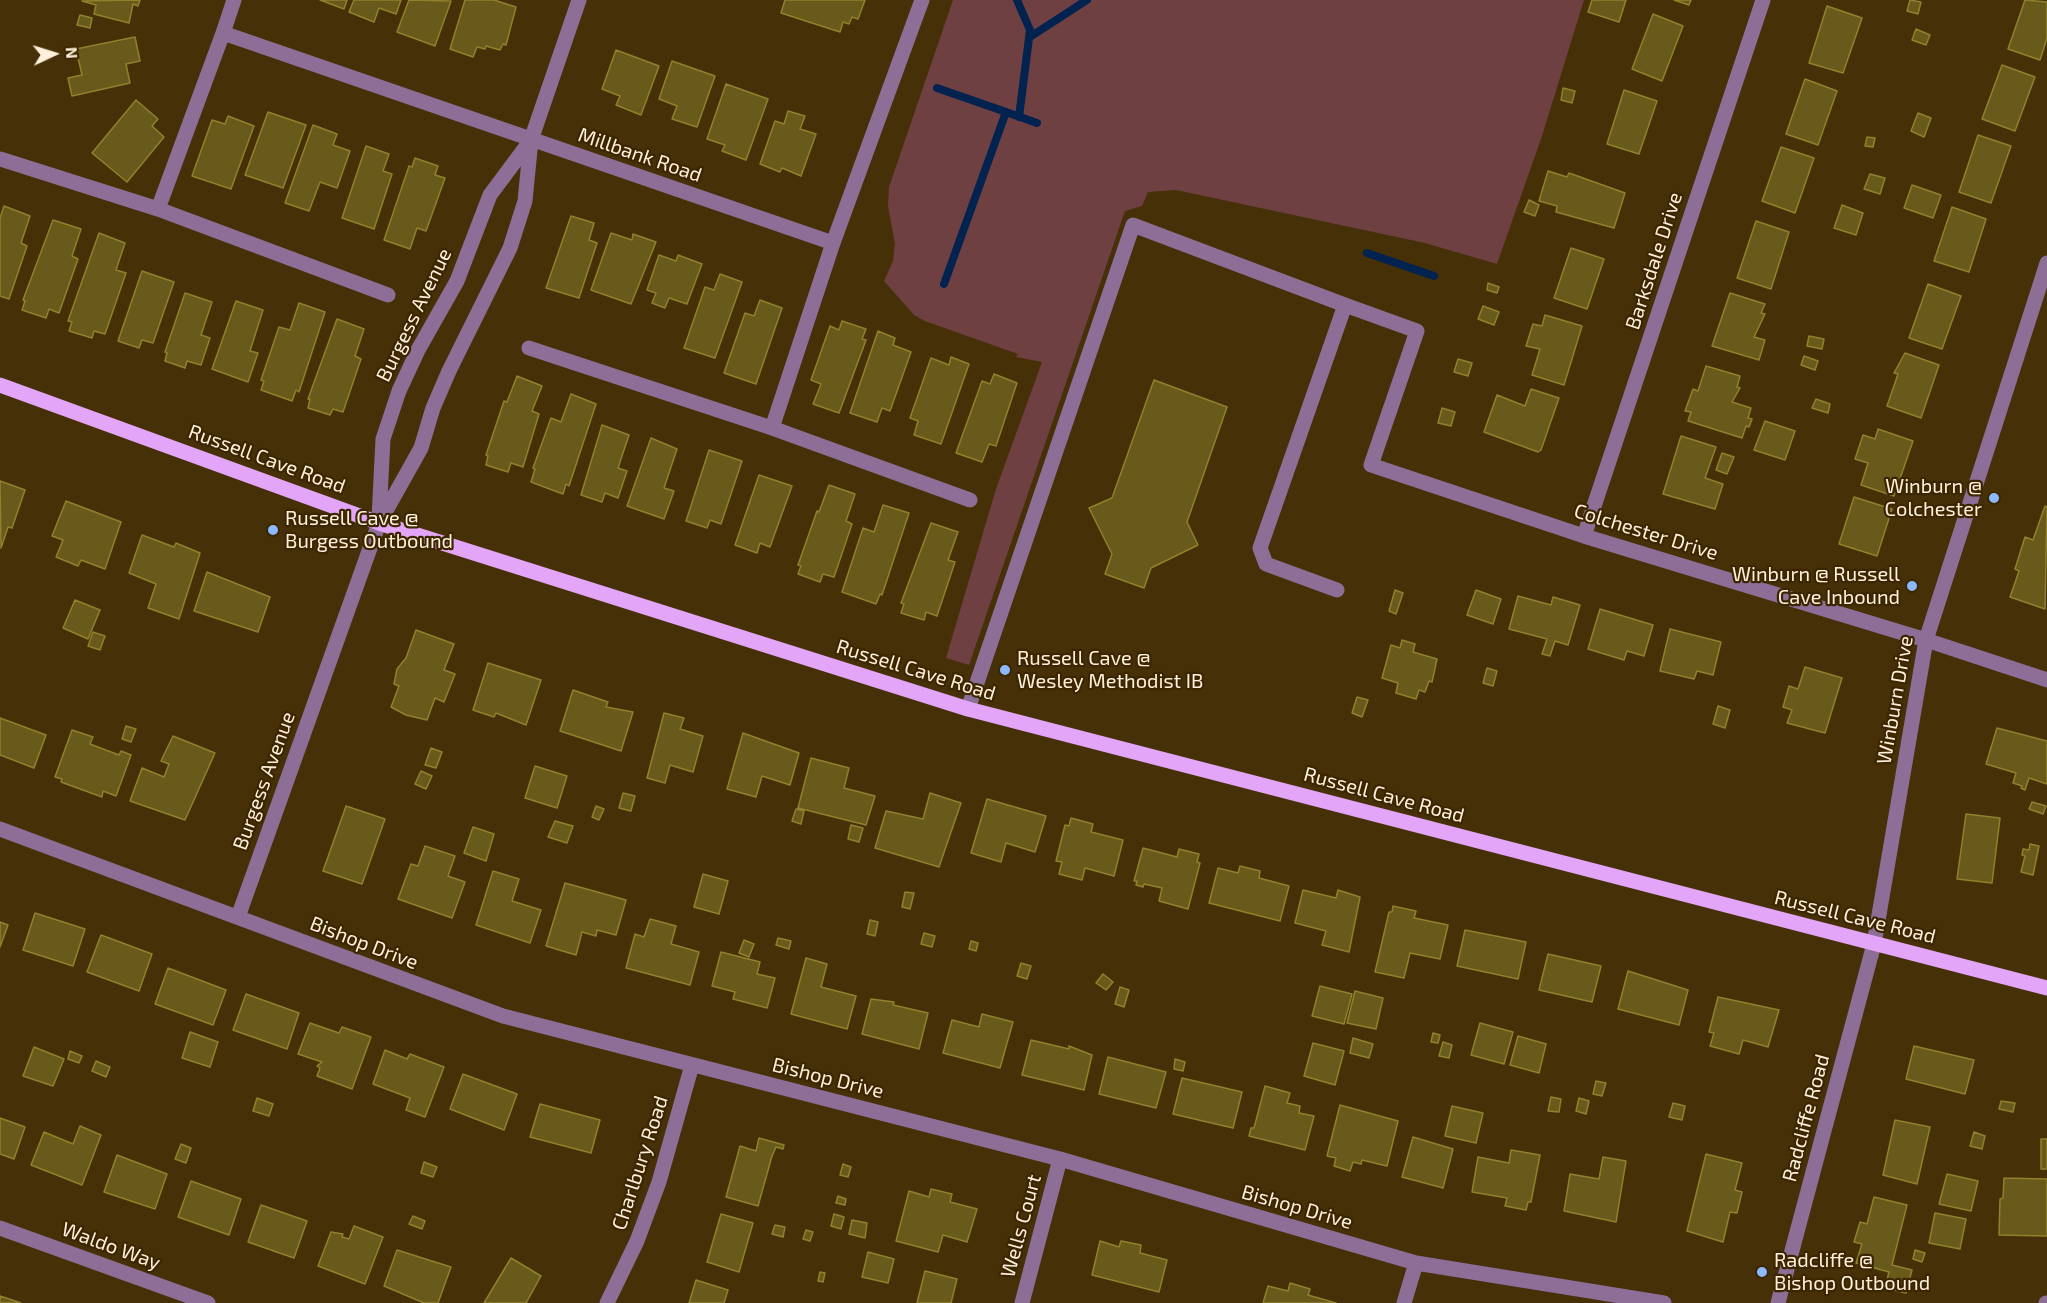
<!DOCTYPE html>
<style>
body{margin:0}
#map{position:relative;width:2047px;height:1303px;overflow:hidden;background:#463007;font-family:"Exo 2",sans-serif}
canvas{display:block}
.north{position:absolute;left:24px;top:24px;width:60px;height:60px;-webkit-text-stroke:4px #3c2600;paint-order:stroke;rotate:86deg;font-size:16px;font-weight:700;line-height:24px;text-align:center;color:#fef0db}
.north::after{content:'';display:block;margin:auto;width:21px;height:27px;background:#fef0db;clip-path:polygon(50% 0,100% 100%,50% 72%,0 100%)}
</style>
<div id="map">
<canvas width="2047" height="1303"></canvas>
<div class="north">N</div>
</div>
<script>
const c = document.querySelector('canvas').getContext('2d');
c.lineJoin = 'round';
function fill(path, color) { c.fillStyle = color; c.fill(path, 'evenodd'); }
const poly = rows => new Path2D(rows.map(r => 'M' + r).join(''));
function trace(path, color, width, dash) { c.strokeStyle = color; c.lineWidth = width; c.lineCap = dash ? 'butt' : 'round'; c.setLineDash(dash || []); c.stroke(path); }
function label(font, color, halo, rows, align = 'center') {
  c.font = font + ' "Exo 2",sans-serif'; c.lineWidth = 4.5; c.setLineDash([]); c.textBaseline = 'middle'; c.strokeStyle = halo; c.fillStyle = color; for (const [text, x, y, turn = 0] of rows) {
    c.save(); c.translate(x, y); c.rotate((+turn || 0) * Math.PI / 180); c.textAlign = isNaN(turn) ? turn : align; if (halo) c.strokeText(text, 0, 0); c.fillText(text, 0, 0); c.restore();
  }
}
fill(poly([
 [953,0,1584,0,1542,136,1497,264,1425,243,1176,190,1148,192,1142,206,1125,211,969,665,946,658,996,489,1042,362,1016,357,1018,354,925,321,914,315,884,281,893,261,895,244,888,206,889,187]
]), '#6f4041');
trace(poly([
 [1017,0,1030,30,1019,117],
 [1030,37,1087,0],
 [937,88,1006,112],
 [1367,253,1434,276],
 [944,284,1006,112,1037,123]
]), '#022250', 8);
const building = poly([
 [140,0,138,6,133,4,129,23,94,14,96,5,82,1,140,0],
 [320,0,347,0,344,9,320,0],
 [354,0,401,0,396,14,379,8,374,22,349,12,354,0],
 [409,0,451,1,435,46,397,32,409,0],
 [465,0,494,0,516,7,506,45,503,44,500,50,486,46,485,49,477,47,473,57,450,49,465,0],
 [785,0,865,0,858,19,852,17,849,24,843,22,840,32,781,13,785,0],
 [1592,0,1626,0,1619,22,1588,12,1592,0],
 [1674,0,1691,0,1689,5,1674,0],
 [1910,0,1921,2,1918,14,1907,11,1910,0],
 [2025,0,2047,2,2047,38,2040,60,2008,49,2025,0],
 [1827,6,1862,18,1843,73,1809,63,1827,6],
 [1653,14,1683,26,1662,81,1632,69,1653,14],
 [80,15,92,18,90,28,77,25,80,15],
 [1916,29,1930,35,1926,45,1912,40,1916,29],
 [135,37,140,61,126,64,130,83,72,96,68,78,82,75,76,49,135,37],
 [616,50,659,66,641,115,616,105,620,96,602,89,616,50],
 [672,61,715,76,697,127,672,119,677,106,659,99,672,61],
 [2002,65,2035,77,2015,131,1982,119,2002,65],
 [1805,79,1837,91,1818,145,1786,134,1805,79],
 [726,84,768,99,746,160,722,151,725,145,707,139,726,84],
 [1563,88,1575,91,1572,103,1561,100,1563,88],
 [1624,90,1657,101,1639,154,1607,144,1624,90],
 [136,100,158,119,152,126,164,137,127,182,92,153,136,100],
 [788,111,805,116,800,129,816,134,801,176,782,168,780,172,760,164,775,121,784,124,788,111],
 [268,112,306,125,283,188,245,175,268,112],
 [1918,113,1931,118,1924,137,1911,131,1918,113],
 [228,116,254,126,231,189,192,176,212,120,225,124,228,116],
 [313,125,337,134,333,145,350,151,337,188,320,182,309,211,285,203,313,125],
 [1978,135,2011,146,1991,203,1959,192,1978,135],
 [1867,137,1875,138,1873,147,1865,146,1867,137],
 [366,146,389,154,383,171,392,174,374,229,342,218,366,146],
 [1781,147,1814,158,1795,213,1762,201,1781,147],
 [415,158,438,166,435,175,445,178,426,231,417,228,410,249,384,240,409,166,412,167,415,158],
 [1548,171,1567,177,1569,173,1625,193,1614,228,1556,212,1557,206,1539,201,1548,171],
 [1870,174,1885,178,1880,194,1864,189,1870,174],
 [1912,185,1941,195,1933,218,1904,208,1912,185],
 [1529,200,1539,205,1535,216,1524,212,1529,200],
 [1842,205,1863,213,1856,235,1834,228,1842,205],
 [4,206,30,216,21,243,27,246,9,299,0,296,0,218,4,206],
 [1952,207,1986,219,1969,272,1934,261,1952,207],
 [571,216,594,223,589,240,597,243,579,298,546,288,571,216],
 [53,220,81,229,72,256,78,259,59,313,49,309,46,318,22,310,25,301,23,300,53,220],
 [1756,221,1789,232,1771,289,1737,278,1756,221],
 [99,233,125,243,116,270,126,273,105,334,94,331,92,338,69,331,72,322,68,321,99,233],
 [611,233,632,240,633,234,656,242,631,304,591,290,611,233],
 [1571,248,1604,259,1587,309,1554,298,1571,248],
 [659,255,676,261,678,255,702,264,687,304,669,298,665,308,652,303,656,293,647,290,659,255],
 [142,271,174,282,153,343,142,340,139,348,118,341,142,271],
 [720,274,742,282,715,358,684,348,705,287,714,290,720,274],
 [1488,283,1499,287,1497,293,1487,290,1488,283],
 [1928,284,1961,296,1942,349,1909,338,1928,284],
 [185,293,212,302,201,335,210,338,201,365,187,361,185,368,165,361,167,353,165,352,185,293],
 [1730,293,1765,304,1761,313,1765,314,1754,337,1765,340,1759,360,1712,346,1730,293],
 [760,300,782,308,756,384,724,373,745,313,754,316,760,300],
 [236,301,263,310,250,351,258,353,248,382,212,369,236,301],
 [299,303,325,312,299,392,296,390,292,401,261,390,264,381,261,380,279,327,290,330,299,303],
 [1483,306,1499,312,1494,325,1478,319,1483,306],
 [1545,315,1582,326,1564,385,1532,375,1540,349,1526,346,1533,324,1542,326,1545,315],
 [337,319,364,329,355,356,361,359,343,412,333,409,330,415,308,408,310,399,308,399,337,319],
 [842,321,866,329,862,339,866,340,839,413,813,404,821,384,811,380,830,326,839,330,842,321],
 [878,331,895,338,893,345,911,352,890,411,882,408,877,422,850,413,878,331],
 [1809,336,1824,339,1822,349,1807,346,1809,336],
 [1905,353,1939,365,1921,418,1887,406,1898,374,1894,373,1905,353],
 [1804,356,1818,361,1815,370,1801,365,1804,356],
 [951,357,969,364,941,444,914,435,918,421,910,418,931,358,949,365,951,357],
 [1458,359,1472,363,1468,376,1454,372,1458,359],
 [1706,366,1740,376,1737,387,1740,388,1732,402,1751,408,1748,418,1752,419,1749,427,1746,426,1742,438,1688,421,1691,412,1685,411,1693,389,1698,391,1706,366],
 [994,374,1017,383,996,446,989,444,982,462,956,453,982,381,990,384,994,374],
 [517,376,542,386,532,411,539,414,523,467,511,463,508,472,486,465,488,456,486,455,504,401,507,402,517,376],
 [1154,380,1227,407,1187,522,1198,545,1151,568,1144,588,1105,574,1112,554,1089,508,1112,498,1154,380],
 [1531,389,1559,398,1541,450,1538,452,1484,432,1497,395,1525,406,1531,389],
 [571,394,596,404,569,486,566,484,563,494,531,482,535,469,533,468,551,418,561,422,571,394],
 [1816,399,1830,404,1828,413,1812,408,1816,399],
 [1442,408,1455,412,1451,426,1438,423,1442,408],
 [1765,421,1795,431,1785,460,1754,450,1765,421],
 [602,425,629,435,618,468,627,471,618,498,605,493,602,502,581,495,602,425],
 [1878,429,1913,441,1894,496,1861,485,1868,463,1855,459,1863,435,1875,439,1878,429],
 [1681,436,1716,447,1705,478,1723,484,1715,509,1663,494,1681,436],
 [651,438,677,449,664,488,674,491,664,519,627,506,651,438],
 [709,450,742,461,721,524,710,520,707,528,686,521,709,450],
 [1722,453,1734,457,1727,474,1716,470,1722,453],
 [759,475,792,486,770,547,760,543,757,553,735,545,759,475],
 [0,481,25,490,12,528,8,527,1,548,0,481],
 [829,485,855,494,846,521,852,524,834,577,823,574,820,582,798,574,801,566,798,565,817,511,819,512,829,485],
 [1854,497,1892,509,1877,556,1839,544,1854,497],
 [66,501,121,522,105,569,81,560,78,566,56,557,63,540,52,536,66,501],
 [883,505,909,513,882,595,880,594,876,604,842,592,863,528,874,532,883,505],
 [2045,506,2047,507,2045,609,2010,597,2019,571,2015,569,2025,537,2033,540,2045,506],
 [931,523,958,532,948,560,955,562,937,616,926,612,924,620,901,613,904,604,901,603,931,523],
 [142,535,174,547,176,543,200,553,179,619,148,608,156,584,129,573,142,535],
 [207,572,270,597,258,632,194,611,207,572],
 [1395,590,1403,593,1396,614,1389,611,1395,590],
 [1476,590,1501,599,1493,624,1467,615,1476,590],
 [1518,596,1551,605,1553,597,1580,605,1568,645,1555,641,1550,656,1542,654,1547,639,1509,629,1518,596],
 [75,600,100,610,88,639,63,628,75,600],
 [1600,609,1653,625,1644,656,1627,651,1624,660,1588,649,1600,609],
 [1670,629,1721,642,1713,675,1697,671,1694,679,1660,671,1670,629],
 [416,630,454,644,444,670,455,674,444,702,435,698,427,720,406,715,391,707,399,686,394,684,397,669,406,658,416,630],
 [93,632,105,636,100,650,88,646,93,632],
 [1402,640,1415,644,1413,652,1437,659,1432,682,1429,681,1425,692,1419,690,1416,699,1396,693,1398,683,1382,678,1391,645,1400,648,1402,640],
 [488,663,541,680,526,725,496,713,494,717,473,710,488,663],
 [1805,667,1842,678,1825,733,1787,723,1792,710,1783,707,1789,686,1798,689,1805,667],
 [1487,668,1497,671,1493,686,1483,683,1487,668],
 [573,690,608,702,606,707,633,712,621,751,560,731,573,690],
 [1357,697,1368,700,1362,717,1352,713,1357,697],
 [1718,706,1730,710,1725,728,1713,724,1718,706],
 [664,713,684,718,680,729,703,736,693,772,670,765,665,783,647,778,664,713],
 [0,718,46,735,34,768,0,755,0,718],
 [126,726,136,729,131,742,122,739,126,726],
 [1997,728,2047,741,2047,784,2029,778,2025,790,2021,788,2022,786,2013,783,2016,773,1986,764,1997,728],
 [72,730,93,737,90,744,119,755,121,751,131,755,116,796,103,791,102,797,61,782,62,779,55,777,72,730],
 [743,733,799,753,790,785,762,776,756,797,727,789,743,733],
 [173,736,215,753,185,820,130,801,142,768,164,777,169,764,161,761,173,736],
 [431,748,442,752,436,768,425,765,431,748],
 [811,758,849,768,844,788,875,796,866,825,798,808,811,758],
 [535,766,567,776,557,808,525,798,535,766],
 [421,771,432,776,426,789,415,784,421,771],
 [623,793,635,796,631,811,619,808,623,793],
 [930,793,961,803,939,867,875,848,886,811,923,819,930,793],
 [987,799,1046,816,1035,852,1006,843,1001,862,971,853,987,799],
 [2032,802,2046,806,2043,814,2029,809,2032,802],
 [346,806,385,819,362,884,323,871,346,806],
 [596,806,604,809,599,820,592,817,596,806],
 [796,809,804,811,801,824,792,821,796,809],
 [1966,814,2000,818,1992,883,1957,879,1966,814],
 [1071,818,1093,824,1091,832,1123,840,1114,876,1085,868,1082,880,1059,874,1062,862,1056,861,1065,825,1069,826,1071,818],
 [555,821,573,826,567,843,548,837,555,821],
 [851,825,863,828,859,842,848,839,851,825],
 [473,827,494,834,486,861,464,853,473,827],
 [2030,844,2039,846,2033,875,2021,872,2025,856,2022,855,2023,849,2029,850,2030,844],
 [425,846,455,856,448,876,465,882,452,918,398,899,411,864,418,866,425,846],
 [1143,848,1177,857,1179,849,1199,854,1197,862,1200,863,1188,909,1159,901,1162,888,1144,884,1143,887,1136,885,1137,881,1134,881,1143,848],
 [1240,866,1260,871,1259,878,1289,886,1280,921,1209,903,1218,868,1238,873,1240,866],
 [493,871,519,879,512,901,541,910,530,943,476,925,493,871],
 [703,874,728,881,719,914,694,907,703,874],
 [565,883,626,900,616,935,597,930,596,936,582,932,576,955,546,946,565,883],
 [1303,890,1336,898,1338,890,1360,897,1349,952,1322,945,1326,931,1295,923,1303,890],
 [905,892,914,893,910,909,902,907,905,892],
 [1393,906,1416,911,1414,918,1448,925,1440,959,1410,953,1404,978,1375,972,1389,912,1392,912,1393,906],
 [35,913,85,929,73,966,23,950,35,913],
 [650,919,676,926,671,944,699,952,690,985,626,968,635,934,644,937,650,919],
 [870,920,878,922,875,936,867,934,870,920],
 [0,922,8,925,0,947,0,922],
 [1465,930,1526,942,1518,979,1457,966,1465,930],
 [924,933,935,936,932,947,921,944,924,933],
 [101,935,152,954,139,991,87,972,101,935],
 [778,938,791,941,789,949,776,945,778,938],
 [744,940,754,944,749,957,739,953,744,940],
 [971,941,978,943,976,951,969,949,971,941],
 [721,952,760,962,757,974,775,978,767,1008,733,999,735,992,712,986,721,952],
 [1548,954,1601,966,1592,1002,1539,990,1548,954],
 [806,958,827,964,821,987,856,996,847,1029,791,1014,806,958],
 [1021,963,1031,966,1027,979,1017,976,1021,963],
 [168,968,226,990,213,1025,155,1004,168,968],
 [1628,971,1688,990,1679,1025,1618,1009,1628,971],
 [1103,974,1113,982,1106,990,1096,983,1103,974],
 [1320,986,1352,994,1344,1024,1312,1016,1320,986],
 [1120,987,1129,990,1124,1007,1115,1004,1120,987],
 [1355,991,1383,998,1376,1029,1347,1023,1355,991],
 [246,994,299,1013,287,1049,233,1030,246,994],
 [1718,997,1779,1010,1768,1047,1743,1040,1739,1054,1710,1046,1714,1033,1709,1032,1718,997],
 [871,999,894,1002,893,1005,928,1013,919,1049,862,1034,871,999],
 [982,1014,1013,1022,1000,1068,943,1053,952,1020,979,1027,982,1014],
 [310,1023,339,1033,342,1027,371,1037,352,1089,317,1076,320,1068,317,1066,322,1062,298,1054,310,1023],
 [1480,1023,1513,1032,1504,1064,1471,1055,1480,1023],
 [190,1032,218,1042,210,1067,182,1058,190,1032],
 [1433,1033,1440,1035,1438,1043,1431,1042,1433,1033],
 [1518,1036,1546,1044,1539,1073,1510,1065,1518,1036],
 [1353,1038,1373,1044,1369,1058,1350,1053,1353,1038],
 [1031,1040,1069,1049,1069,1046,1092,1055,1084,1090,1022,1075,1031,1040],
 [1443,1042,1452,1045,1449,1058,1439,1056,1443,1042],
 [1313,1043,1344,1051,1335,1085,1304,1076,1313,1043],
 [1914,1046,1974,1060,1965,1094,1906,1079,1914,1046],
 [34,1047,64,1059,53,1086,23,1076,34,1047],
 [385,1050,407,1059,410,1054,444,1067,425,1117,406,1110,410,1098,373,1084,385,1050],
 [70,1051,82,1056,79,1063,68,1059,70,1051],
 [1108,1057,1166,1072,1156,1108,1099,1094,1108,1057],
 [1175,1059,1185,1062,1183,1071,1174,1069,1175,1059],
 [96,1061,110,1067,106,1077,92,1071,96,1061],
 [463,1074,517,1094,504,1130,450,1109,463,1074],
 [1182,1078,1242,1092,1233,1128,1173,1114,1182,1078],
 [1596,1081,1606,1083,1602,1096,1593,1094,1596,1081],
 [1265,1086,1290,1093,1287,1103,1300,1106,1299,1113,1314,1116,1305,1150,1249,1136,1251,1128,1254,1128,1265,1086],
 [1551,1097,1561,1099,1559,1112,1548,1111,1551,1097],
 [257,1098,273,1104,269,1116,253,1111,257,1098],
 [1579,1098,1589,1101,1586,1114,1576,1111,1579,1098],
 [2001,1101,2015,1103,2013,1112,1999,1109,2001,1101],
 [1673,1103,1685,1106,1682,1120,1669,1117,1673,1103],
 [540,1104,600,1120,591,1153,530,1137,540,1104],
 [1340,1105,1398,1121,1387,1166,1362,1160,1361,1164,1353,1162,1350,1171,1334,1166,1336,1158,1327,1156,1340,1105],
 [1452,1106,1483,1113,1476,1143,1445,1136,1452,1106],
 [0,1118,25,1127,14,1159,0,1154,0,1118],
 [1895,1120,1930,1127,1917,1184,1883,1175,1895,1120],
 [80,1126,101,1135,82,1185,31,1165,44,1132,73,1144,80,1126],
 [1974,1132,1985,1136,1982,1149,1970,1146,1974,1132],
 [1413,1137,1453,1149,1443,1188,1402,1177,1413,1137],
 [759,1138,784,1145,783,1149,776,1147,772,1156,758,1206,726,1197,740,1146,756,1151,759,1138],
 [2041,1139,2047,1139,2047,1169,2041,1169,2041,1139],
 [181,1144,191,1148,186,1163,175,1159,181,1144],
 [1511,1150,1540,1155,1531,1202,1528,1202,1526,1210,1505,1206,1507,1198,1472,1192,1478,1157,1509,1163,1511,1150],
 [1706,1154,1742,1163,1735,1190,1742,1192,1737,1213,1730,1212,1723,1242,1687,1231,1706,1154],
 [117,1155,167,1174,155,1209,104,1192,117,1155],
 [1603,1157,1626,1161,1616,1222,1564,1211,1570,1174,1599,1179,1603,1157],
 [424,1162,437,1167,433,1177,421,1173,424,1162],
 [843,1164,851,1167,848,1177,840,1175,843,1164],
 [1947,1174,1978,1181,1971,1211,1939,1204,1947,1174],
 [2004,1178,2047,1179,2047,1236,1999,1235,2000,1199,2003,1198,2004,1178],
 [191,1181,241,1199,229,1235,178,1217,191,1181],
 [931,1189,952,1194,950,1202,977,1209,967,1242,943,1235,938,1252,896,1241,909,1191,929,1197,931,1189],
 [838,1196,846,1199,845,1205,836,1203,838,1196],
 [1874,1197,1907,1205,1892,1265,1912,1270,1906,1293,1885,1288,1889,1272,1856,1263,1862,1244,1854,1242,1860,1222,1867,1224,1874,1197],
 [261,1205,307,1221,294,1258,248,1242,261,1205],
 [1935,1213,1966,1219,1960,1249,1929,1243,1935,1213],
 [721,1214,753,1223,739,1272,707,1262,721,1214],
 [834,1214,844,1217,841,1229,831,1226,834,1214],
 [413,1216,425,1221,422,1229,409,1224,413,1216],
 [852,1220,867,1223,865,1238,849,1234,852,1220],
 [775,1225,785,1227,783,1237,772,1234,775,1225],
 [354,1226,383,1237,365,1284,318,1266,331,1232,343,1234,342,1237,349,1239,354,1226],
 [806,1230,813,1232,810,1241,803,1239,806,1230],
 [1100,1241,1119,1247,1121,1241,1141,1245,1140,1253,1167,1260,1159,1292,1092,1275,1100,1241],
 [397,1250,451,1267,438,1303,424,1303,384,1286,397,1250],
 [1915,1250,1925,1253,1922,1262,1913,1259,1915,1250],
 [868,1252,894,1259,888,1283,862,1277,868,1252],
 [511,1258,541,1276,526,1303,484,1303,511,1258],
 [925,1271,957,1279,951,1303,917,1303,925,1271],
 [820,1272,825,1273,823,1282,818,1281,820,1272],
 [696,1280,728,1290,724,1303,689,1303,696,1280],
 [1290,1283,1310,1289,1308,1295,1336,1303,1263,1303,1268,1286,1288,1291,1290,1283],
 [0,1296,21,1303,0,1303,0,1296]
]);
fill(building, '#675a1a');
trace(building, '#91812d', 1.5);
trace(poly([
 [234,0,223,33,833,243,922,0],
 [0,159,158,209,223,33],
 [158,209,388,295],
 [833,243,772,428,970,500],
 [1345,305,1417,331,1371,465,1584,536,1926,640,2047,680],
 [529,348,772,428],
 [379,518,383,439,399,391,418,350,457,281,490,195,531,140],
 [1584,536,1763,0],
 [968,709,1133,225,1345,305,1260,548,1266,564,1337,590],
 [0,829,503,1016,1060,1159,1416,1263,1664,1303],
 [238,917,379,523,421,448,433,408,449,371,510,248,525,201,531,140,579,0],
 [0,1228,208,1303],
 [607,1303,637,1241,659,1182,692,1065],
 [1022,1303,1060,1159],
 [1404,1303,1416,1263],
 [1778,1303,1874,944,1926,640,2047,263],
 [2046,1303,2047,1303]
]), '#8c6e96', 15);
trace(poly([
 [0,385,379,523,968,709,2047,988]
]), '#e3a5f7', 15);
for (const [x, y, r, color] of [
 [1994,498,6,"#8cb9fc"],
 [273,530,6,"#8cb9fc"],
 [1912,586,6,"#8cb9fc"],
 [1005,670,6,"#8cb9fc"],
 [1762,1272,6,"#8cb9fc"]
]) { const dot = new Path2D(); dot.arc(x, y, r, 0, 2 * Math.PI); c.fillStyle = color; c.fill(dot); trace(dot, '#3c2600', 2); }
label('20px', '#fef0db', '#3c2600', [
 ["Millbank Road",640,155,19],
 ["Barksdale Drive",1654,261,-72],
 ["Burgess Avenue",414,315,-64],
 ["Russell Cave Road",267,459,20],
 ["Colchester Drive",1646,532,17],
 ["Russell Cave Road",916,670,17],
 ["Winburn Drive",1895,700,-80],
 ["Burgess Avenue",264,781,-70],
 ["Russell Cave Road",1384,795,15],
 ["Russell Cave Road",1855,917,14],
 ["Bishop Drive",364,943,21],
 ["Bishop Drive",828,1078,14],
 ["Radcliffe Road",1806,1118,-75],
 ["Charlbury Road",640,1163,-72],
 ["Bishop Drive",1297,1207,16],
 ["Wells Court",1021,1226,-75],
 ["Waldo Way",111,1246,20]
]);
label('20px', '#fef0db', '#3c2600', [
 ["Winburn @",1982,486,"right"],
 ["Colchester",1982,509,"right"],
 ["Russell Cave @",285,518],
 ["Burgess Outbound",285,541],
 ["Winburn @ Russell",1900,574,"right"],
 ["Cave Inbound",1900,597,"right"],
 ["Russell Cave @",1017,658],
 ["Wesley Methodist IB",1017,681],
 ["Radcliffe @",1774,1260],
 ["Bishop Outbound",1774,1283]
], 'left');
</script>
